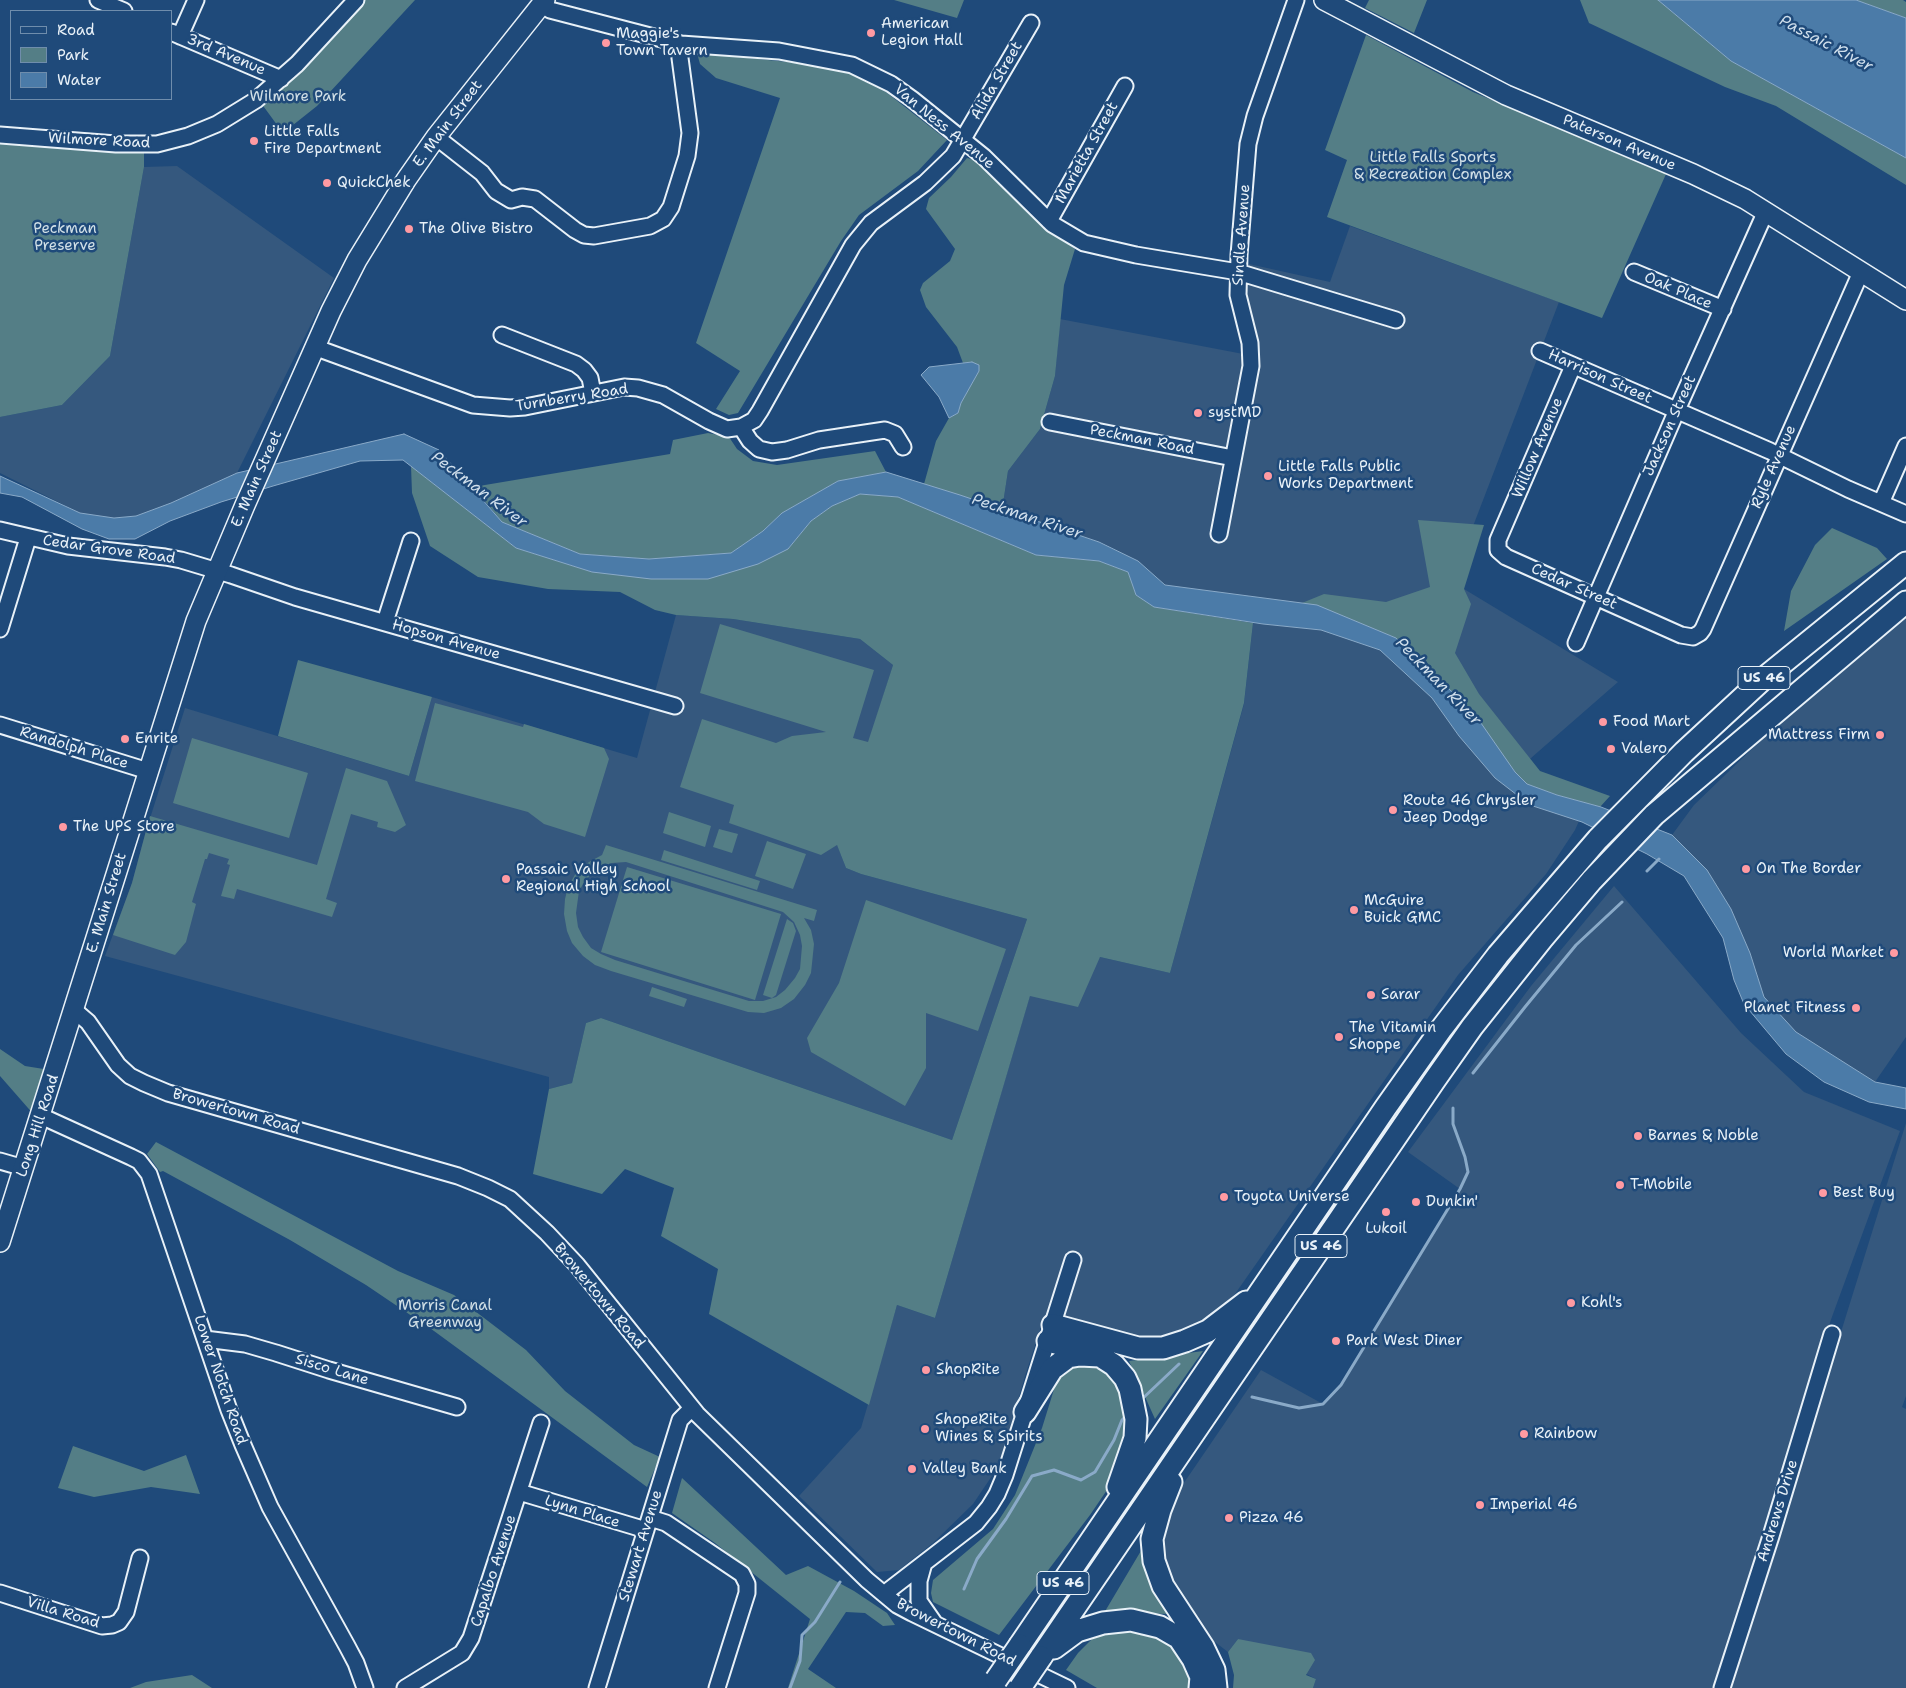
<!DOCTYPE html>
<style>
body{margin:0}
#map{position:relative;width:1906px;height:1688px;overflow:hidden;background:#1f4a7a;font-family:"Shantell Sans",sans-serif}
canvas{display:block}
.legend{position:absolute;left:10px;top:10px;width:162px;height:90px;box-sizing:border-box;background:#1f4a7a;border:1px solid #6f8dac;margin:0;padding:6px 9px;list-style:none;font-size:15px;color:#e8f1f8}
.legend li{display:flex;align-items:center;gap:10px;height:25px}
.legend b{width:25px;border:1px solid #6f8dac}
</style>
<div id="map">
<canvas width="1906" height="1688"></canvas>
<ul class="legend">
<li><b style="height:6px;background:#1f4a7a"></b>Road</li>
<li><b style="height:14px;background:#547e86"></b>Park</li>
<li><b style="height:14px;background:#4b7ba8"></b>Water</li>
</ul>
</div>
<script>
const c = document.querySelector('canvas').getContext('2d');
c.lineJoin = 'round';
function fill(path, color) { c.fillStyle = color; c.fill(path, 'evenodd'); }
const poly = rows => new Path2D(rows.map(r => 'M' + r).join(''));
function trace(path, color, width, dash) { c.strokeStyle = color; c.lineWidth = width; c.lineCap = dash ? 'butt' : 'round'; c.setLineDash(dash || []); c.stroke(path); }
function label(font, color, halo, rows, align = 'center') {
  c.font = font + ' "Shantell Sans",sans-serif'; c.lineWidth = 5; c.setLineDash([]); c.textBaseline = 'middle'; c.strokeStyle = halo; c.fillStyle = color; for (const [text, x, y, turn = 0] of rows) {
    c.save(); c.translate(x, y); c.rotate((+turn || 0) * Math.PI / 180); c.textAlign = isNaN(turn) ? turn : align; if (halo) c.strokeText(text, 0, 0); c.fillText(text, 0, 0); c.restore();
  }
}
fill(poly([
 [177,166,334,278,237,473,171,503,136,516,114,518,80,513,0,473,0,417,62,405,110,356,144,167],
 [1350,226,1559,302,1457,568,1464,589,1618,682,1515,772,1474,713,1317,605,1165,585,1138,561,1100,542,1002,510,1008,471,1040,429,1055,376,1060,319,1259,357,1249,308,1246,285,1249,264,1330,282],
 [676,615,733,619,860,639,893,665,837,844,846,868,861,874,1027,919,952,1140,601,1018,586,1023,572,1083,549,1089,549,1077,105,956,132,883,146,831,185,708,409,776,432,697,637,758],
 [1906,616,1906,1037,1875,1082,1795,1032,1764,997,1750,953,1672,835,1694,805,1783,719,1892,625],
 [1253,623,1321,630,1380,650,1432,698,1459,736,1530,805,1579,821,1575,830,1546,874,1458,975,1235,1294,1203,1325,1167,1338,1132,1342,1080,1325,1043,1321,1025,1376,1000,1464,973,1504,933,1543,899,1570,877,1572,799,1496,861,1428,897,1305,935,1318,1030,995,1100,957,1170,973,1244,704],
 [1614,886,1741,1033,1804,1092,1900,1131,1833,1314,1797,1417,1813,1422,1906,1123,1906,1396,1902,1407,1906,1409,1906,1688,1313,1688,1316,1679,1238,1639,1228,1652,1198,1629,1173,1585,1163,1557,1163,1533,1177,1493,1261,1370,1323,1404,1341,1385,1460,1189,1408,1152,1531,986]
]), '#35587e');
fill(poly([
 [365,0,415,0,317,106,283,133,261,103,291,78],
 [894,0,964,0,957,18],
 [1369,0,1427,0,1414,33,1365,8],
 [1580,0,1658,0,1731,61,1906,158,1906,185,1776,106,1725,87,1589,23],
 [1856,0,1903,0,1906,2,1906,18],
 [1366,35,1473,92,1666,174,1602,318,1327,217,1347,160,1325,150],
 [697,53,788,62,843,70,886,92,947,140,918,171,859,215,841,241,738,413,729,415,716,409,740,371,696,343,780,98,716,78,700,64],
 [0,141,144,150,144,167,110,356,62,405,0,417],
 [967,158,975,160,1042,224,1075,249,1064,285,1055,376,1040,429,1008,471,1002,510,924,484,936,441,949,418,958,413,972,362,963,363,957,347,926,307,920,290,923,283,950,261,955,249,926,209,929,198,951,177],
 [708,433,729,437,737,449,753,461,777,465,875,451,886,472,838,481,782,513,763,531,731,553,649,559,580,554,502,522,473,487,670,454,673,440],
 [411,466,516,548,592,572,788,549,811,521,832,506,860,494,898,497,1036,555,1099,561,1128,572,1136,595,1154,607,1253,623,1244,703,1170,973,1100,957,1078,1007,1030,996,935,1318,897,1305,869,1405,709,1314,718,1269,661,1236,674,1188,625,1169,602,1194,533,1174,549,1089,572,1083,586,1023,601,1018,952,1140,1027,919,861,874,846,868,837,845,821,855,729,823,734,805,680,787,702,719,776,743,792,736,826,732,700,693,720,624,874,670,853,738,868,742,893,665,860,639,733,619,676,615,655,610,620,592,548,589,478,577,430,546,412,493],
 [1418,520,1484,525,1464,589,1471,604,1455,653,1479,694,1540,771,1610,796,1600,807,1557,795,1526,784,1396,638,1328,610,1302,603,1324,594,1386,602,1430,587],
 [1832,528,1877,548,1887,559,1784,631,1791,591,1815,545],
 [298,660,432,697,409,776,278,736],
 [435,703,523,727,524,724,604,748,609,759,585,837,544,824,528,812,415,781],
 [192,738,308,773,289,838,173,803],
 [346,768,387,781,406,825,395,832,377,827,378,822,351,814,326,899,337,903,332,917,237,889,234,899,221,896,230,865,227,864,229,859,209,853,207,859,205,859,192,902,196,904,186,942,175,955,113,935,132,883,150,816,317,865],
 [669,812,711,826,705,847,663,833],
 [719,829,738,834,732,853,713,847],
 [767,841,806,854,793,889,755,876],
 [606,845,817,910,814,921,804,918,811,930,814,944,811,973,805,985,794,999,781,1008,764,1013,748,1012,611,971,595,965,583,956,572,943,567,931,564,914,565,899,568,887,577,871,589,862,602,855],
 [626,862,783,912,794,922,800,935,802,946,800,969,795,978,785,990,776,997,763,1001,749,1001,615,960,601,954,591,948,583,937,578,927,576,913,579,891,586,879,595,872,612,863],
 [664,850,760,881,757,890,661,860],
 [627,867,781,914,755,1000,601,952],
 [866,900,1006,949,978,1031,926,1013,926,1068,905,1106,811,1052,807,1038,839,983],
 [787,919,793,923,796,931,776,995,772,998,763,995],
 [652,987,687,999,684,1007,649,996],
 [0,1049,25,1066,50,1070,35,1116,0,1076],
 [156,1142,398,1271,454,1295,526,1350,565,1391,634,1445,660,1457,647,1487,434,1331,366,1285,290,1240,163,1171,160,1172,147,1154],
 [1203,1351,1155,1419,1129,1361],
 [1094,1358,1116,1370,1130,1420,1124,1465,1090,1515,999,1635,933,1602,931,1593,933,1580,993,1529,1015,1495,1042,1428,1060,1370],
 [73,1446,144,1471,186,1455,200,1494,151,1487,94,1497,58,1488],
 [682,1478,786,1575,808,1566,854,1591,887,1613,895,1625,883,1626,865,1613,846,1612,808,1669,836,1688,788,1688,810,1619,715,1543,672,1513],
 [1148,1539,1174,1614,1104,1613],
 [1110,1630,1145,1630,1180,1647,1195,1688,1097,1688,1066,1670,1078,1653,1096,1635],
 [1238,1639,1311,1653,1315,1660,1306,1675,1316,1679,1313,1688,1233,1688,1234,1675,1228,1652],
 [192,1675,212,1688,130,1688,146,1682]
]), '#547e86');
const water = poly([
 [1658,0,1856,0,1906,18,1906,158,1731,61,1658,0],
 [972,362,979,365,979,371,961,403,958,413,949,418,939,397,921,375,929,367,972,362],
 [404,434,439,450,502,522,580,554,649,559,731,553,763,531,782,513,838,481,886,472,960,495,1099,542,1138,561,1165,585,1317,605,1396,638,1474,713,1515,772,1527,784,1557,795,1601,807,1672,835,1707,870,1731,909,1750,953,1764,997,1796,1032,1875,1082,1906,1088,1906,1109,1869,1102,1824,1082,1786,1054,1744,1004,1734,980,1723,938,1684,876,1647,854,1582,822,1530,805,1495,778,1459,736,1432,698,1380,650,1321,630,1263,624,1154,607,1136,595,1128,572,1099,561,1036,555,898,497,860,494,832,506,811,521,788,549,758,564,708,579,651,579,592,572,516,548,403,460,360,461,273,486,221,502,170,521,135,539,109,539,82,529,22,497,0,493,0,476,80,513,114,518,136,516,171,503,237,473,404,434]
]);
fill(water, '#4b7ba8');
trace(water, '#8aaac8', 1);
trace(poly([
 [1647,871,1659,859],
 [1473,1073,1525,1007,1576,945,1622,902],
 [1252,1397,1299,1408,1323,1404,1341,1385,1460,1189,1468,1172,1465,1157,1453,1124,1453,1108],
 [1141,1400,1179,1364],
 [964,1589,977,1559,1006,1519,1032,1476,1054,1470,1081,1480,1095,1472,1114,1440,1122,1420,1126,1416],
 [790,1688,800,1661,802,1635,815,1622,840,1582]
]), '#8aaac8', 3);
const minor = poly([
 [98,0,124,11],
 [542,4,550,10,681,44,779,51,852,65,891,84,912,99,984,157,1052,224,1084,243,1136,255,1238,272,1396,320],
 [171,32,281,79],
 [180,36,196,0],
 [0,135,116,144,157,144,188,136,217,124,256,100,297,64,356,0],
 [436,137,482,173,496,191,511,200,522,197,535,199,575,230,584,235,594,236,650,226,663,219,671,207,687,156,690,133,678,43],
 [1049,221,1125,86],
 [1634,272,1723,309],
 [502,335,576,364,584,370,590,378,593,393],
 [314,347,473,405,510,408,525,407,624,387,638,388,663,395,709,421,727,429,741,427,754,420,760,411,853,245,871,223,925,183,953,156,1031,23],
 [1540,351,1770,451,1848,489,1906,514],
 [1573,366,1498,540,1498,550,1506,557,1681,635,1693,637,1700,633,1703,629,1861,272],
 [1050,422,1233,458],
 [741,427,750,441,759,449,772,452,787,450,819,440,885,430,895,434,903,447],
 [1881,503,1906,446],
 [0,530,68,546,165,557,181,560,231,575,295,597,675,706],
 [1219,534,1251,366,1250,343,1238,295,1239,255,1248,144,1255,116,1296,0],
 [385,622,411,541],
 [0,629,28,538],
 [1576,643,1677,410,1766,211],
 [0,725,148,771],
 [74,1010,88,1022,118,1065,130,1076,144,1083,168,1093,458,1176,488,1188,510,1199,547,1233,577,1265,697,1414,867,1580,897,1605,912,1613,1067,1688],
 [41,1116,131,1157,139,1161,149,1174,229,1410,243,1445,270,1507,347,1646,356,1663,365,1688],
 [0,1161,24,1168],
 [205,1339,245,1344,276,1353,329,1370,457,1407],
 [519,1492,646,1530],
 [650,1518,666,1523,742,1574,747,1584,747,1593,717,1688],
 [924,1563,919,1581,919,1601,935,1624],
 [0,1593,102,1626,112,1625,119,1622,126,1612,140,1558],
 [884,1594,976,1523,989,1507,997,1494,1005,1475,1073,1260],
 [405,1688,462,1653,471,1638,541,1423],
 [597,1688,680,1420,692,1408],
 [1722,1688,1771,1536,1832,1334]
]);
const major = poly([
 [1324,0,1506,95,1693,174,1745,199,1906,300],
 [0,1242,196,621,245,505,331,311,357,260,406,180,436,137,545,0]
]);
const highway = poly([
 [1053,1325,1138,1348,1163,1348,1185,1341,1208,1331,1246,1302],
 [1048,1341,1088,1352],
 [1025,1412,1052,1369,1068,1357,1080,1355,1100,1356,1114,1365,1125,1378,1130,1389,1136,1419,1135,1438,1118,1487],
 [1171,1482,1160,1510,1152,1539,1154,1561,1163,1586,1203,1647,1214,1670,1216,1688],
 [1020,1645,1386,1107,1442,1028,1498,955,1598,839,1684,752,1763,679,1906,563],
 [1054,1648,1077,1631,1103,1623,1131,1620,1160,1627,1179,1638,1193,1659,1201,1677,1200,1688],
 [1041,1657,1434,1081,1472,1027,1542,939,1592,880,1654,815,1906,602]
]);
trace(minor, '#e8f1f8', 19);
trace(major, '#e8f1f8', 22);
trace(highway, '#e8f1f8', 25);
trace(minor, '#1f4a7a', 15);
trace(major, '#1f4a7a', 19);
trace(highway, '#1f4a7a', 21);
const highwayBridge = poly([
 [996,1680,1020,1645],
 [1020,1688,1041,1657]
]);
trace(highwayBridge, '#e8f1f8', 25, []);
trace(highwayBridge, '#1f4a7a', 21);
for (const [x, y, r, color] of [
 [871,33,5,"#ff9aa2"],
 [606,43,5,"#ff9aa2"],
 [254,141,5,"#ff9aa2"],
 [327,183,5,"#ff9aa2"],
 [409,229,5,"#ff9aa2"],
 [1198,413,5,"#ff9aa2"],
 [1268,476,5,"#ff9aa2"],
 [1603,722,5,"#ff9aa2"],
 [1880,735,5,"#ff9aa2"],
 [125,739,5,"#ff9aa2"],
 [1611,749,5,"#ff9aa2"],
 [1393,810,5,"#ff9aa2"],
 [63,827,5,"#ff9aa2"],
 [1746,869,5,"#ff9aa2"],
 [506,879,5,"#ff9aa2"],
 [1354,910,5,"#ff9aa2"],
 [1894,953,5,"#ff9aa2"],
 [1371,995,5,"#ff9aa2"],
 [1856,1008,5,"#ff9aa2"],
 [1339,1037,5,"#ff9aa2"],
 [1638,1136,5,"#ff9aa2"],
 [1620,1185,5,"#ff9aa2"],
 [1823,1193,5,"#ff9aa2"],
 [1224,1197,5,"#ff9aa2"],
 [1416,1202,5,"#ff9aa2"],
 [1386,1212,5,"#ff9aa2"],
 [1571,1303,5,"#ff9aa2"],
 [1336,1341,5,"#ff9aa2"],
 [926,1370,5,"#ff9aa2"],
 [925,1429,5,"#ff9aa2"],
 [1524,1434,5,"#ff9aa2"],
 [912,1469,5,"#ff9aa2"],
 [1480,1505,5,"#ff9aa2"],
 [1229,1518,5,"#ff9aa2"]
]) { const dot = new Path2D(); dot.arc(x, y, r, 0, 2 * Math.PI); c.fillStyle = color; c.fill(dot); trace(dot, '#1f4a7a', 2); }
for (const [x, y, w] of [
 [1764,678,52],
 [1321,1246,52],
 [1063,1583,52]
]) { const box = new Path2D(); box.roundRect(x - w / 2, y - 11.5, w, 23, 4); c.fillStyle = '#1f4a7a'; c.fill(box); trace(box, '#e8f1f8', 1); }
label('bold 14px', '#e8f1f8', null, [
 ["US 46",1764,678],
 ["US 46",1321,1246],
 ["US 46",1063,1583]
]);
label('15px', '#e8f1f8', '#1f4a7a', [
 ["American",881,24],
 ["Legion Hall",881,41],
 ["Maggie's",616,34],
 ["Town Tavern",616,51],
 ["Little Falls",264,132],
 ["Fire Department",264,149],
 ["QuickChek",337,183],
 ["The Olive Bistro",419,229],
 ["systMD",1208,413],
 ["Little Falls Public",1278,467],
 ["Works Department",1278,484],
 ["Food Mart",1613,722],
 ["Mattress Firm",1870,735,"right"],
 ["Enrite",135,739],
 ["Valero",1621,749],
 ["Route 46 Chrysler",1403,801],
 ["Jeep Dodge",1403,818],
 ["The UPS Store",73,827],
 ["On The Border",1756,869],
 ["Passaic Valley",516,870],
 ["Regional High School",516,887],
 ["McGuire",1364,901],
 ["Buick GMC",1364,918],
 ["World Market",1884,953,"right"],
 ["Sarar",1381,995],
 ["Planet Fitness",1846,1008,"right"],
 ["The Vitamin",1349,1028],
 ["Shoppe",1349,1045],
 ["Barnes & Noble",1648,1136],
 ["T-Mobile",1630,1185],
 ["Best Buy",1833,1193],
 ["Toyota Universe",1234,1197],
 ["Dunkin'",1426,1202],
 ["Lukoil",1386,1229,"center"],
 ["Kohl's",1581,1303],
 ["Park West Diner",1346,1341],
 ["ShopRite",936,1370],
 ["ShopeRite",935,1420],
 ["Wines & Spirits",935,1437],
 ["Rainbow",1534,1434],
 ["Valley Bank",922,1469],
 ["Imperial 46",1490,1505],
 ["Pizza 46",1239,1518]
], 'left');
label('15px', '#e8f1f8', '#1f4a7a', [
 ["3rd Avenue",226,55,23],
 ["Alida Street",997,81,-60],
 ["E. Main Street",448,124,-53],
 ["Van Ness Avenue",944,127,39],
 ["Wilmore Road",99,141,3],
 ["Paterson Avenue",1619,143,23],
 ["Marietta Street",1087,153,-61],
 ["Sindle Avenue",1242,235,-86],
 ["Oak Place",1678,291,23],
 ["Harrison Street",1600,377,24],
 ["Turnberry Road",572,398,-9],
 ["Jackson Street",1670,426,-66],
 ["Peckman Road",1142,440,11],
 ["Willow Avenue",1538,448,-67],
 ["Ryle Avenue",1774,467,-66],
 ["E. Main Street",257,479,-66],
 ["Cedar Grove Road",109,550,8],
 ["Cedar Street",1574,587,24],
 ["Hopson Avenue",446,640,16],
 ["Randolph Place",74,748,17],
 ["E. Main Street",107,903,-73],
 ["Browertown Road",236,1112,16],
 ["Long Hill Road",38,1126,-72],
 ["Browertown Road",599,1296,50],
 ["Sisco Lane",332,1370,17],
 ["Lower Notch Road",220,1380,71],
 ["Andrews Drive",1778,1511,-73],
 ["Lynn Place",582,1512,17],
 ["Stewart Avenue",641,1546,-73],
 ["Capalbo Avenue",494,1571,-72],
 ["Villa Road",63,1613,17],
 ["Browertown Road",956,1633,27]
]);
label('15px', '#d2e0e7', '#1f4a7a', [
 ["Wilmore Park",298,97],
 ["Little Falls Sports",1433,158],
 ["& Recreation Complex",1433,175],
 ["Peckman",65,229],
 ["Preserve",65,246],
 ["Morris Canal",445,1306],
 ["Greenway",445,1323]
]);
label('italic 16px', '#d0dfec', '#1f4a7a', [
 ["Passaic River",1826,44,28],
 ["Peckman River",479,490,37],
 ["Peckman River",1027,517,18],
 ["Peckman River",1438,682,46]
]);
</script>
